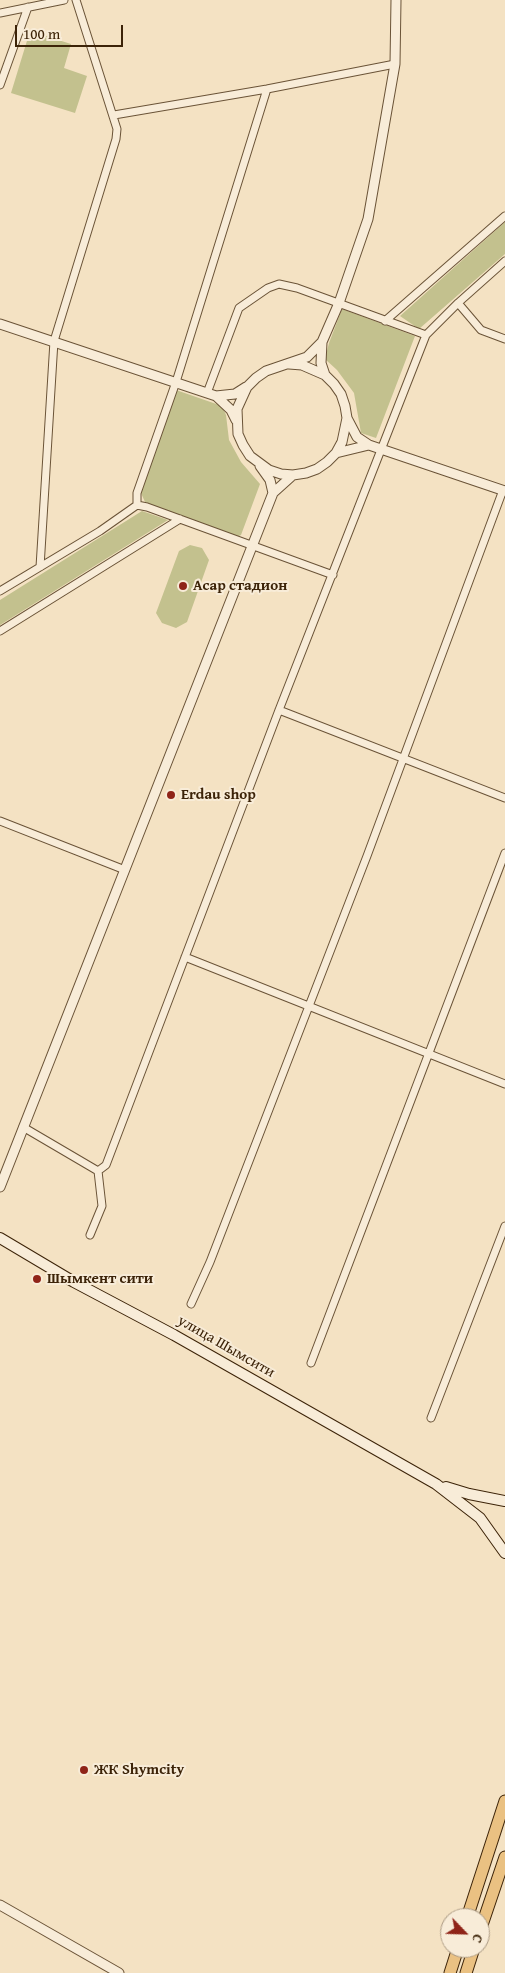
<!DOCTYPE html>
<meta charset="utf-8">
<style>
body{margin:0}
#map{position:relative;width:505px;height:1973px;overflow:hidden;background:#f4e2c3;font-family:"Gentium Book Plus",serif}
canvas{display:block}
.north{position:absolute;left:440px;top:1908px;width:50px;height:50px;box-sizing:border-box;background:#f8ecd8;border:1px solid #ad9c85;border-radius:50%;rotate:114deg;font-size:14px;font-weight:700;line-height:20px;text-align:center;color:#3c2308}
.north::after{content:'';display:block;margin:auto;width:18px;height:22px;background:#8f2418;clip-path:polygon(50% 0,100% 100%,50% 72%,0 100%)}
.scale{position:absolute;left:15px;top:25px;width:108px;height:22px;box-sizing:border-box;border:2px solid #3c2308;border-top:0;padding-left:6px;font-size:15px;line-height:18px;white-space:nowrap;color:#3c2308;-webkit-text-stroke:4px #f8ecd8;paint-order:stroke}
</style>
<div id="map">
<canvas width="505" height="1973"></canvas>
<div class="north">С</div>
<div class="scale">100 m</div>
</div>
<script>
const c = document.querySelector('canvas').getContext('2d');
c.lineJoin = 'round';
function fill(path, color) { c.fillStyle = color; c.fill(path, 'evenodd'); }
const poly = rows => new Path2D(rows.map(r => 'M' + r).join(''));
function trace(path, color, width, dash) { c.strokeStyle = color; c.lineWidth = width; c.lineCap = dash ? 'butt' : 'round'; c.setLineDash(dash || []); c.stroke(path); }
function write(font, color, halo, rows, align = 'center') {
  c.font = font + ' "Gentium Book Plus",serif'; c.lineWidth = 4; c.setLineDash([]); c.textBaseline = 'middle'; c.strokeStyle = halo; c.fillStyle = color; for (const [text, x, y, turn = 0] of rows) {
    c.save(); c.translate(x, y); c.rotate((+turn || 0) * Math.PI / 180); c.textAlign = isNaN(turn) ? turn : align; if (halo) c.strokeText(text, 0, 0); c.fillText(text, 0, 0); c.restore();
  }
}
const green = poly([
 [30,31,71,44,64,68,87,76,75,113,11,93],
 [505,222,505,254,419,329,400,316],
 [342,309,415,336,376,438,361,433,354,393,337,370,325,359,329,343],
 [176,390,222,406,226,415,229,440,241,462,260,484,241,535,237,537,145,502,141,493],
 [142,511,168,520,0,625,0,600],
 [190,545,202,548,209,560,187,622,176,628,162,623,156,613,179,551]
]);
const minor = poly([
 [0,13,64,0],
 [0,85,28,7],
 [114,115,267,89,395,64],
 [458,303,481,330,505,339],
 [385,321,505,216],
 [207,393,239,308,268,288,279,284,297,288,426,335],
 [137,505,137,493,176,382,267,89],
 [40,567,54,341,116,139,117,129,76,0],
 [0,591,100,531,137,505,147,507,333,575],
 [0,631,180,519],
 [279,710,505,798],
 [0,821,125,870],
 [185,957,505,1084],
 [23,1127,98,1171,106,1165,279,710,426,335,458,303,505,261],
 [90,1235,102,1206,98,1171],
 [191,1304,210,1262,367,856,503,490],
 [311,1363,505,853],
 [431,1418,505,1226]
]);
const tertiary = poly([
 [0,324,216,396,231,410,236,420],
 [289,364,302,365,325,375,334,384,341,394,345,406,347,418,342,442,336,453,327,462,317,469,306,473,293,475,281,474,269,470,250,456,243,445,238,434,237,409,247,387,256,378,266,371,307,357,322,342],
 [325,375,321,363,322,342,339,303,368,219,395,64,396,0],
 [216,396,235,394,246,387],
 [347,418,357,437,369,445,505,491],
 [336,453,369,445],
 [260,466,270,480,273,493],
 [0,1187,273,493,293,475],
 [0,1905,119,1973]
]);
const secondary = poly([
 [0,1238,74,1282,174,1335,436,1484,480,1518,505,1553],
 [446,1487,469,1494,505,1501]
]);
const trunk = poly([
 [467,1918,505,1801],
 [480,1931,505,1857],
 [450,1973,458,1948],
 [466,1973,474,1948]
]);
const markers = [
 [183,586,5,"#8f2418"],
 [171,795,5,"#8f2418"],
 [37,1279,5,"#8f2418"],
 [84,1770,5,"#8f2418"]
];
const poiNames = [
 ["Асар стадион",193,586],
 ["Erdau shop",181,795],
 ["Шымкент сити",47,1279],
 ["ЖК Shymcity",94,1770]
];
const streetNames = [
 ["улица Шымсити",226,1347,30]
];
fill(green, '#c3c18e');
trace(minor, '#6a5337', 9);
trace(tertiary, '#6a5337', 11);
trace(secondary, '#3c2308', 12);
trace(trunk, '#3c2308', 13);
trace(minor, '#f8ecd8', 7);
trace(tertiary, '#f8ecd8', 9);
trace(secondary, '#f8ecd8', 10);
trace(trunk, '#eac182', 11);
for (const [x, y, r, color] of markers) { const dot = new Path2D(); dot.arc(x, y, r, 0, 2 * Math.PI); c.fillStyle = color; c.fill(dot); trace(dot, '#f8ecd8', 2); }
write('bold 15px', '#3c2308', '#f8ecd8', poiNames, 'left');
write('15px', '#3c2308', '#f8ecd8', streetNames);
</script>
